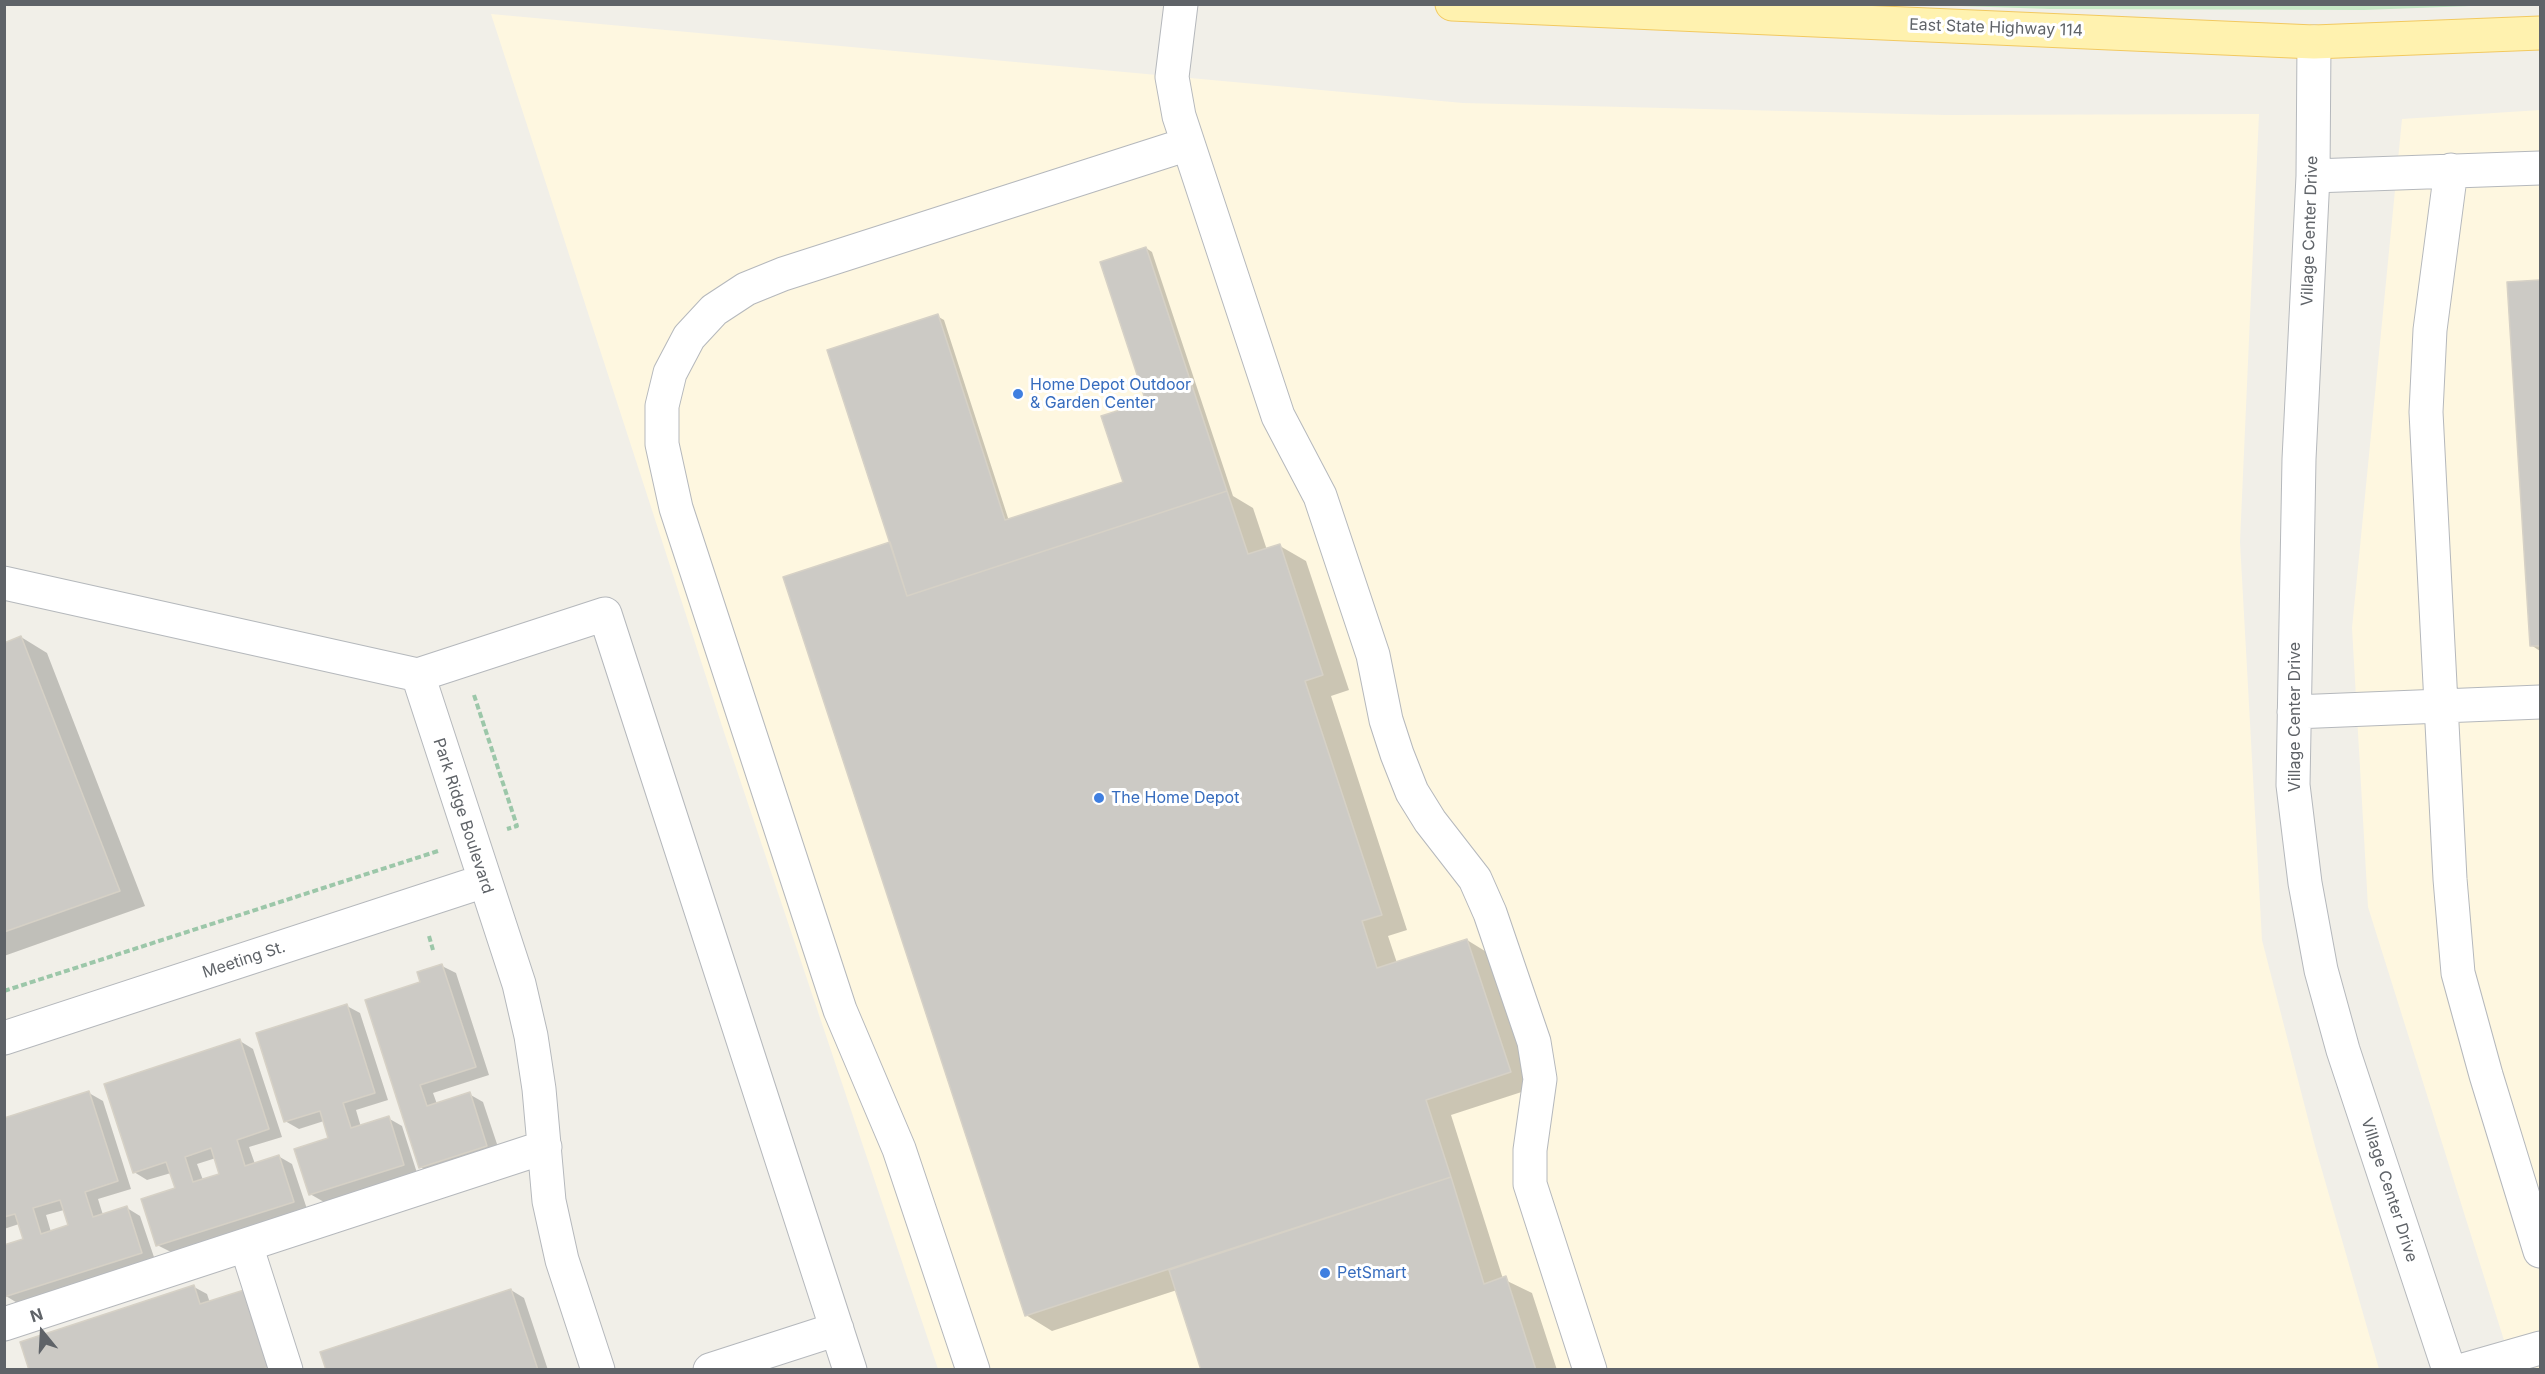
<!DOCTYPE html>
<style>
body{margin:0}
#map{position:relative;width:2545px;height:1374px;overflow:hidden;background:#f1efe8;font-family:Inter,sans-serif}
canvas{display:block}
.frame{position:absolute;inset:0;border:6px solid #5f6368;pointer-events:none}
.north{position:absolute;left:12px;top:1302px;width:60px;height:60px;-webkit-text-stroke:4px #fff;paint-order:stroke;rotate:342deg;font-size:16px;font-weight:700;line-height:24px;text-align:center;color:#5f6368}
.north::after{content:'';display:block;margin:auto;width:21px;height:27px;background:#5f6368;clip-path:polygon(50% 0,100% 100%,50% 72%,0 100%)}
</style>
<div id="map">
<canvas width="2545" height="1374"></canvas>
<div class="frame"></div>
<div class="north">N</div>
</div>
<script>
const c = document.querySelector('canvas').getContext('2d');
c.lineJoin = 'round';
function fill(path, color) { c.fillStyle = color; c.fill(path, 'evenodd'); }
const poly = rows => new Path2D(rows.map(r => 'M' + r).join(''));
function trace(path, color, width, dash) { c.strokeStyle = color; c.lineWidth = width; c.lineCap = dash ? 'butt' : 'round'; c.setLineDash(dash || []); c.stroke(path); }
function write(font, color, halo, rows, align = 'center') {
  c.font = font + ' Inter,sans-serif'; c.lineWidth = 6; c.setLineDash([]); c.textBaseline = 'middle'; c.strokeStyle = halo; c.fillStyle = color; for (const [text, x, y, turn = 0] of rows) {
    c.save(); c.translate(x, y); c.rotate((+turn || 0) * Math.PI / 180); c.textAlign = isNaN(turn) ? turn : align; if (halo) c.strokeText(text, 0, 0); c.fillText(text, 0, 0); c.restore();
  }
}
const commercial = poly([
 [491,14,1463,103,1946,115,2259,114,2240,542,2262,940,2315,1146,2379,1369,938,1369,724,732],
 [2540,110,2540,1369,2513,1369,2368,907,2352,628,2402,119]
]);
const green = poly([
 [1932,5,2497,4,2497,5,2364,10,2050,9]
]);
const shadow = poly([
 [1146,248,1152,252,1233,496,1253,508,1267,550,1280,546,1306,561,1349,690,1331,696,1407,930,1388,936,1397,963,1467,940,1493,956,1537,1087,1451,1115,1503,1279,1532,1293,1557,1370,1202,1370,1177,1290,1052,1331,1026,1315,891,543,937,316,944,320,1009,521,1125,483,1148,403],
 [2540,282,2540,651,2531,645,2508,284],
 [21,637,47,653,145,906,4,956,4,644],
 [442,966,456,973,489,1075,433,1093,437,1104,469,1094,483,1102,500,1153,434,1175,420,1167,367,1001,422,983],
 [347,1006,360,1013,388,1100,356,1110,361,1127,388,1118,402,1126,417,1173,324,1202,310,1194,330,1139,324,1121,299,1129,285,1121],
 [240,1041,253,1049,282,1137,249,1147,255,1164,278,1156,292,1164,307,1209,171,1252,157,1245,176,1189,171,1173,147,1180,134,1172],
 [216,1158,221,1174,203,1180,197,1164],
 [89,1093,103,1101,131,1189,98,1199,103,1215,127,1208,140,1216,155,1260,19,1304,6,1296,25,1240,19,1224,4,1229,4,1120],
 [64,1210,70,1226,51,1232,46,1215],
 [194,1287,207,1294,210,1303,280,1370,31,1370],
 [511,1290,524,1298,548,1370,328,1370]
]);
const building = poly([
 [1146,247,1227,491,907,596,827,350,938,314,1005,520,1123,482,1101,416,1146,402,1100,262,1146,247],
 [2540,280,2540,646,2530,646,2507,282,2540,280],
 [1227,491,1248,554,1280,544,1323,675,1305,681,1382,915,1362,921,1377,968,1467,939,1511,1072,1426,1100,1451,1177,1025,1316,783,577,890,542,907,596,1227,491],
 [21,636,120,891,4,932,4,643,21,636],
 [442,964,476,1067,420,1085,427,1106,470,1092,487,1146,419,1168,365,1000,420,982,417,972,442,964],
 [347,1004,375,1093,343,1103,351,1128,389,1116,404,1165,309,1195,294,1149,328,1138,320,1111,284,1122,256,1033,347,1004],
 [240,1039,269,1129,237,1140,245,1166,279,1155,294,1202,156,1246,141,1199,175,1188,166,1162,133,1173,104,1084,240,1039],
 [211,1148,219,1174,193,1182,185,1157,211,1148],
 [89,1091,118,1181,85,1192,93,1217,127,1206,142,1253,4,1297,4,1245,23,1239,15,1214,4,1217,4,1118,89,1091],
 [60,1200,68,1225,41,1234,33,1208,60,1200],
 [1451,1177,1484,1284,1506,1276,1536,1370,1201,1370,1169,1270,1451,1177],
 [194,1285,200,1304,244,1290,269,1367,260,1370,29,1370,20,1342,194,1285],
 [511,1289,538,1370,326,1370,320,1352,511,1289]
]);
const path = poly([
 [474,695,517,826,507,829],
 [429,936,433,950],
 [4,991,438,851]
]);
const minor = poly([
 [1181,4,1172,77,1179,116,1278,416,1320,496,1373,655,1386,720,1397,754,1412,792,1430,821,1475,879,1490,913,1534,1042,1540,1079,1530,1150,1530,1184,1590,1370],
 [2314,42,2313,176,2299,459,2293,785,2305,883,2321,970,2343,1050,2449,1370],
 [2451,170,2430,330,2426,412,2450,879,2458,973,2486,1075,2540,1251],
 [2313,176,2540,168],
 [4,583,418,675,519,984,531,1036,539,1089,549,1201,562,1260,598,1370],
 [418,675,605,614,850,1370],
 [2294,712,2540,702],
 [4,1038,484,881],
 [246,1245,286,1370],
 [4,1324,545,1147],
 [710,1370,837,1329],
 [973,1370,899,1149,840,1010,676,508,662,444,662,406,670,373,689,337,714,310,746,289,783,274,1188,144],
 [2463,1370,2540,1348]
]);
const major = poly([
 [1452,4,2314,42,2540,33]
]);
const markers = [
 [1018,394,6,"#3f7fe0"],
 [1099,798,6,"#3f7fe0"],
 [1325,1273,6,"#3f7fe0"]
];
const streetNames = [
 ["East State Highway 114",1996,28,2],
 ["Village Center Drive",2310,231,-88],
 ["Village Center Drive",2295,717,-90],
 ["Park Ridge Boulevard",463,816,72],
 ["Meeting St.",244,960,-18],
 ["Village Center Drive",2389,1190,72]
];
const shopNames = [
 ["Home Depot Outdoor",1030,385],
 ["& Garden Center",1030,403],
 ["The Home Depot",1111,798],
 ["PetSmart",1337,1273]
];
fill(commercial, '#fef7e0');
fill(green, '#c5e8c5');
fill(shadow, '#0003');
fill(building, '#cccac5');
trace(building, '#d6d1c6', 1.5);
trace(minor, '#b5b8bc', 35);
trace(major, '#f2c960', 35);
trace(path, '#9cc7a9', 4, [6, 3]);
trace(minor, '#fff', 33);
trace(major, '#fff2af', 33);
for (const [x, y, r, color] of markers) { const dot = new Path2D(); dot.arc(x, y, r, 0, 2 * Math.PI); c.fillStyle = color; c.fill(dot); trace(dot, '#fff', 2); }
write('16px', '#5f6368', '#fff', streetNames);
write('16px', '#366cbe', '#fff', shopNames, 'left');
</script>
